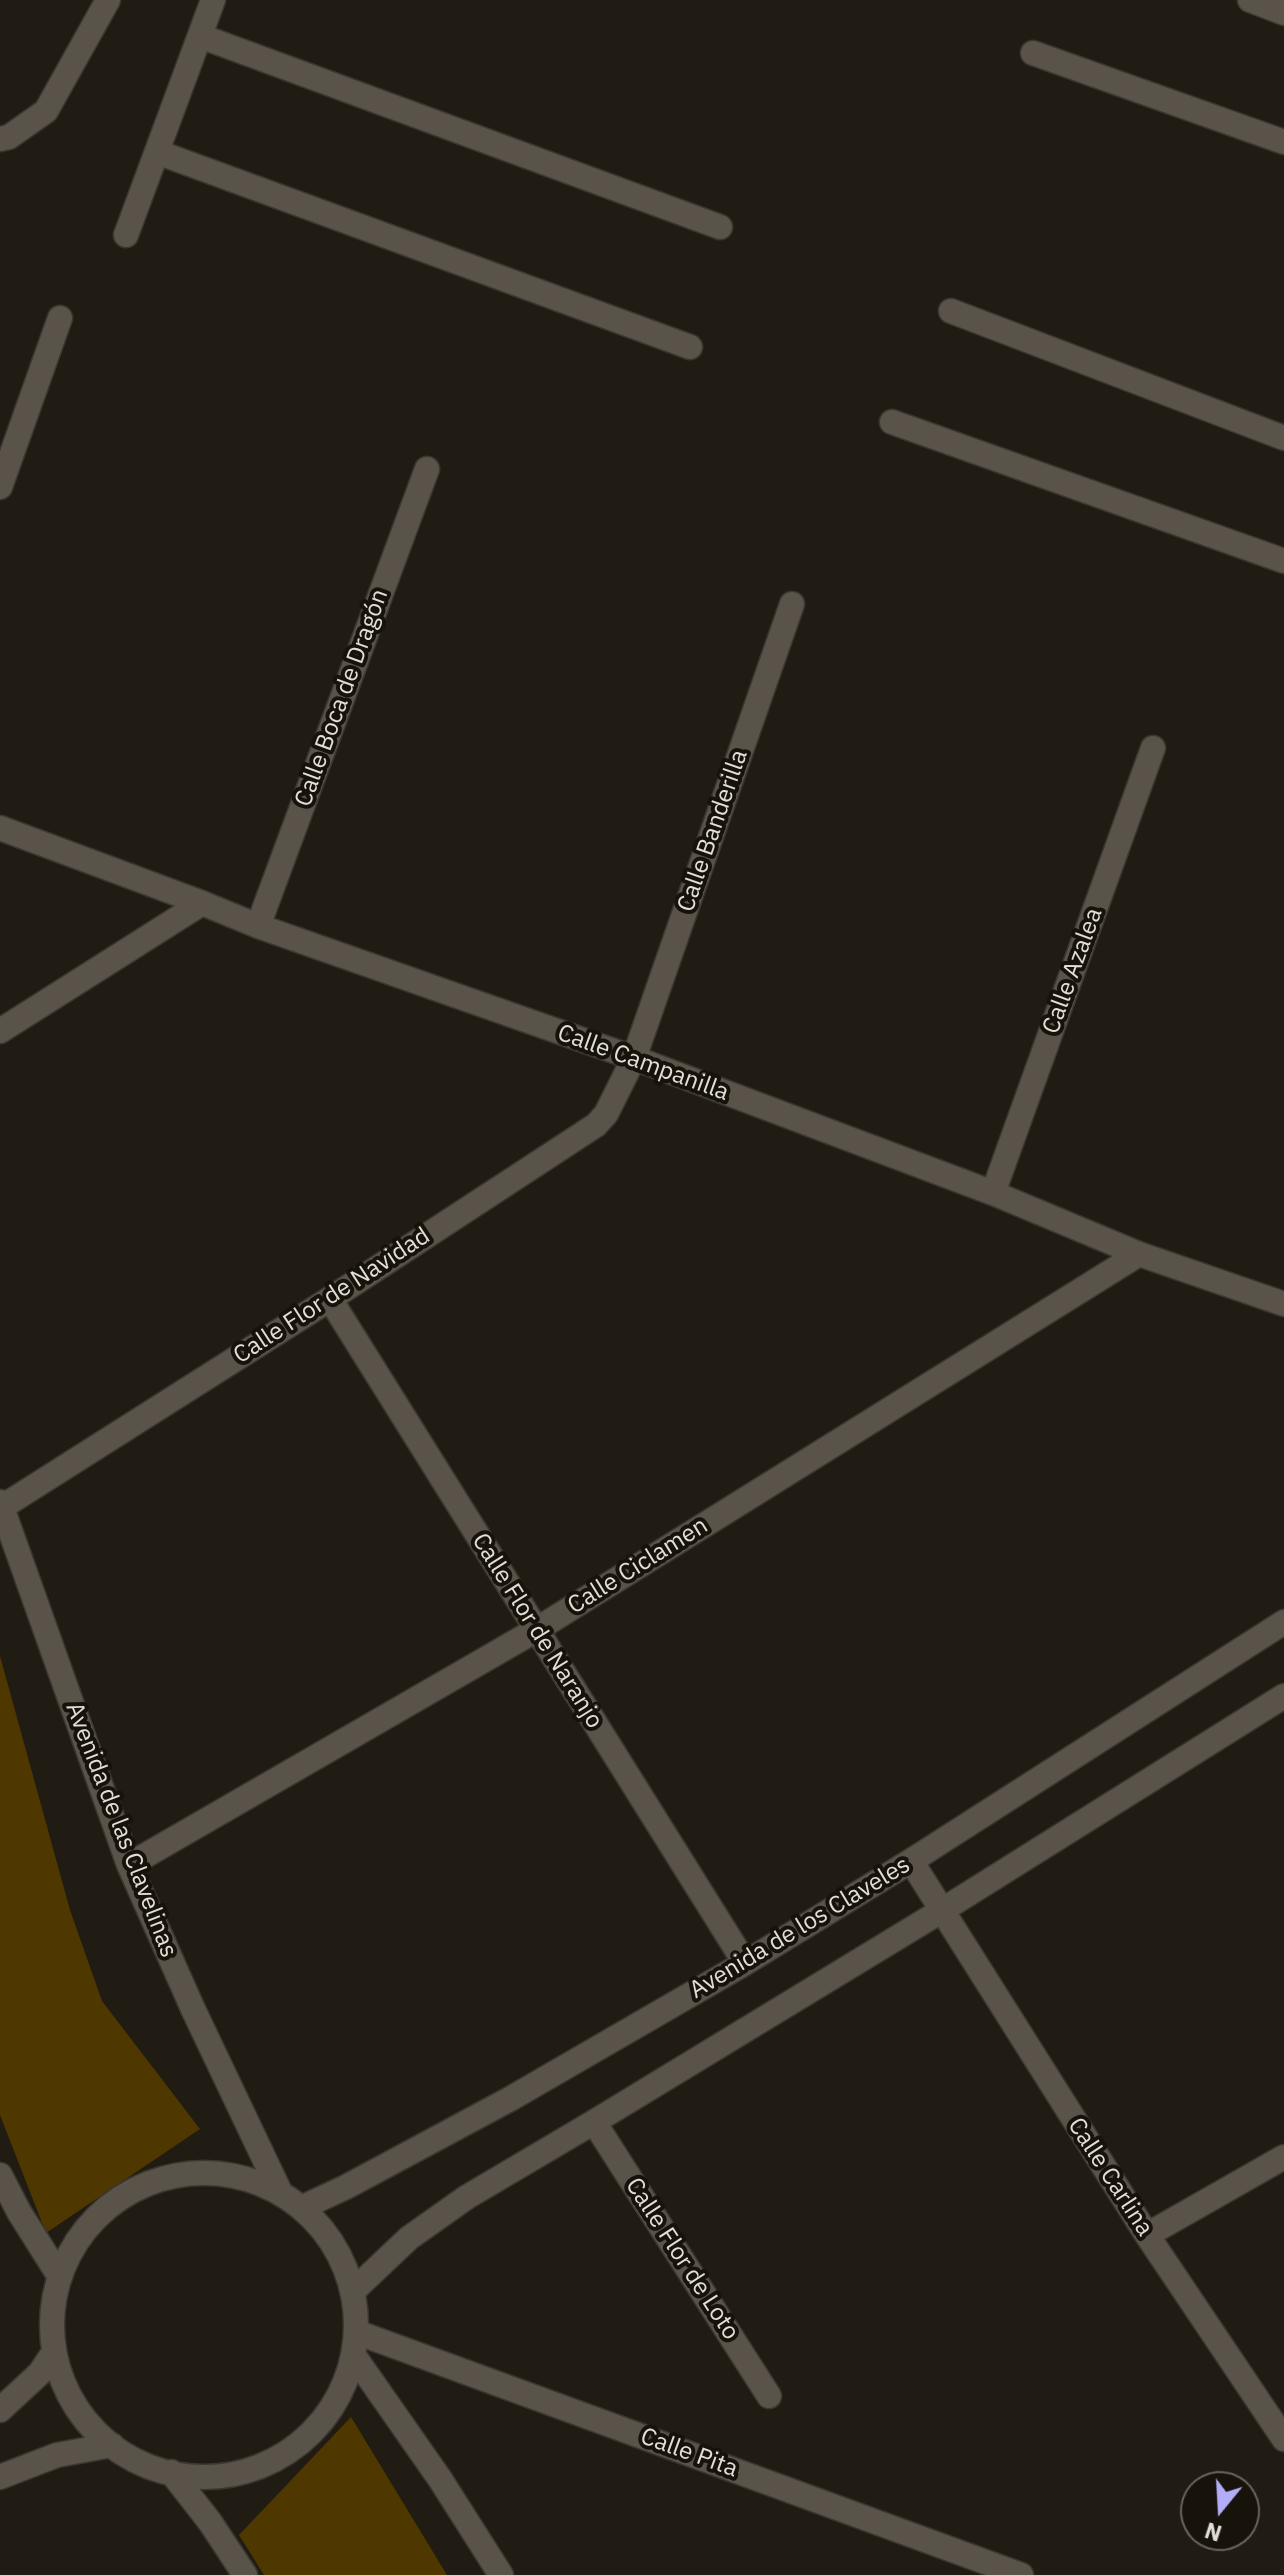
<!DOCTYPE html>
<meta charset="utf-8">
<style>
body{margin:0}
#map{position:relative;width:1284px;height:2575px;overflow:hidden;background:#201b13;font-family:"IBM Plex Sans",sans-serif}
canvas{display:block}
.north{position:absolute;left:1180px;top:2471px;width:80px;height:80px;box-sizing:border-box;background:#17120a;border:2px solid #68645d;border-radius:50%;rotate:198deg;font-size:22px;font-weight:700;line-height:32px;text-align:center;color:#e2ded9}
.north::after{content:'';display:block;margin:auto;width:28px;height:36px;background:#b3adf9;clip-path:polygon(50% 0,100% 100%,50% 72%,0 100%)}
</style>
<div id="map">
<canvas width="1284" height="2575"></canvas>
<div class="north">N</div>
</div>
<script>
const c = document.querySelector('canvas').getContext('2d');
c.lineJoin = 'round';
function fill(path, color) { c.fillStyle = color; c.fill(path, 'evenodd'); }
const poly = rows => new Path2D(rows.map(r => 'M' + r).join(''));
function trace(path, color, width, dash) { c.strokeStyle = color; c.lineWidth = width; c.lineCap = dash ? 'butt' : 'round'; c.setLineDash(dash || []); c.stroke(path); }
function write(font, color, halo, rows, align = 'center') {
  c.font = font + ' "IBM Plex Sans",sans-serif'; c.lineWidth = 8; c.setLineDash([]); c.textBaseline = 'middle'; c.strokeStyle = halo; c.fillStyle = color; for (const [text, x, y, turn = 0] of rows) {
    c.save(); c.translate(x, y); c.rotate((+turn || 0) * Math.PI / 180); c.textAlign = isNaN(turn) ? turn : align; if (halo) c.strokeText(text, 0, 0); c.fillText(text, 0, 0); c.restore();
  }
}
const green = poly([
 [0,1656,70,1910,102,2001,200,2129,46,2233,0,2115],
 [351,2417,447,2575,264,2575,239,2535]
]);
const minor = poly([
 [1250,0,1284,13],
 [200,36,720,227],
 [1033,53,1284,142],
 [0,139,9,137,46,111,108,0],
 [157,152,690,347],
 [126,235,213,0],
 [951,311,1284,438],
 [892,422,1284,561],
 [0,487,60,318],
 [0,828,202,903,258,926,634,1058,993,1193,1139,1254,1284,1304],
 [258,926,427,469],
 [0,1031,202,903],
 [993,1193,1153,748],
 [330,1299,745,1963],
 [0,1502,129,1865,193,2009,281,2194],
 [2,1507,330,1299,596,1125,606,1114,634,1058,792,604],
 [911,1861,1147,2235,1284,2439],
 [129,1865,536,1630,1139,1254],
 [594,2122,769,2396],
 '52 2325a152 152 0 1 1 304 0a152 152 0 1 1-304 0Z',
 [0,2175,19,2212,60,2277],
 [301,2208,346,2187,510,2099,745,1963,911,1861,1284,1622],
 [1147,2235,1284,2157],
 [353,2291,409,2238,467,2197,594,2122,941,1911,1284,1696],
 [356,2332,1021,2575],
 [354,2356,440,2479,501,2575],
 [0,2410,40,2373,54,2352],
 [171,2472,210,2522,245,2575],
 [0,2477,57,2455,112,2445]
]);
const streetNames = [
 ["Calle Boca de Dragón",342,698,-70],
 ["Calle Banderilla",713,831,-71],
 ["Calle Azalea",1073,971,-70],
 ["Calle Campanilla",643,1063,20],
 ["Calle Flor de Navidad",332,1296,-33],
 ["Calle Ciclamen",638,1566,-32],
 ["Calle Flor de Naranjo",537,1631,58],
 ["Avenida de las Clavelinas",121,1830,69],
 ["Avenida de los Claveles",800,1928,-31],
 ["Calle Carlina",1110,2177,57],
 ["Calle Flor de Loto",682,2259,57],
 ["Calle Pita",689,2453,20]
];
fill(green, '#4f3700');
trace(minor, '#3a3631', 27);
trace(minor, '#595349', 24);
write('24px', '#e2ded9', '#17120a', streetNames);
</script>
